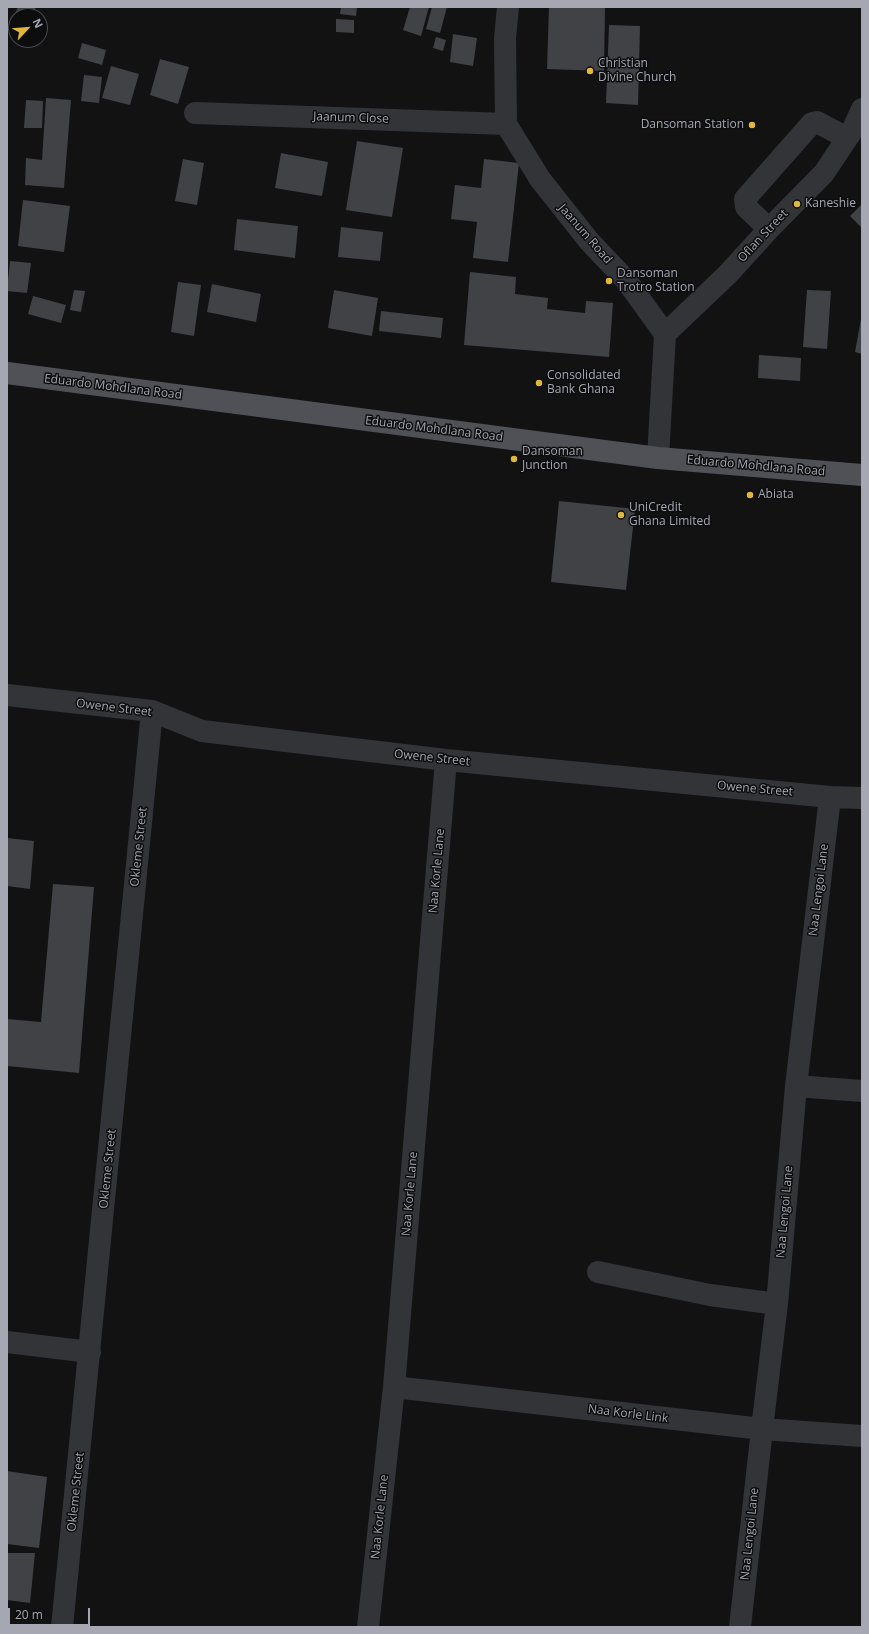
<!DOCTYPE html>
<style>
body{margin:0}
#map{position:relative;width:869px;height:1634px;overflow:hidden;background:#121213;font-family:"Open Sans",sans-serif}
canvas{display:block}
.frame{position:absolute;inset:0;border:8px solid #a5a8b3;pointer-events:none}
.north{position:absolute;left:8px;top:8px;width:40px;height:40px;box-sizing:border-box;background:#0d0d0e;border:1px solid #4a4b50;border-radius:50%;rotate:64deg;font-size:11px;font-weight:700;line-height:16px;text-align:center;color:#a5a8b3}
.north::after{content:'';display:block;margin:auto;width:14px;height:18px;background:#e0b73e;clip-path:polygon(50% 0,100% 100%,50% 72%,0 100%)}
.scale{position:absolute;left:8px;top:1608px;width:82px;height:18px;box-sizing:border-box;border:2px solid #a5a8b3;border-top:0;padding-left:5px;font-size:12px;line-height:14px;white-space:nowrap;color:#a5a8b3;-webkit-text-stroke:3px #0d0d0e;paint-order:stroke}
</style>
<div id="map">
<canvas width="869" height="1634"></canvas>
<div class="frame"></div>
<div class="north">N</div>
<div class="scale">20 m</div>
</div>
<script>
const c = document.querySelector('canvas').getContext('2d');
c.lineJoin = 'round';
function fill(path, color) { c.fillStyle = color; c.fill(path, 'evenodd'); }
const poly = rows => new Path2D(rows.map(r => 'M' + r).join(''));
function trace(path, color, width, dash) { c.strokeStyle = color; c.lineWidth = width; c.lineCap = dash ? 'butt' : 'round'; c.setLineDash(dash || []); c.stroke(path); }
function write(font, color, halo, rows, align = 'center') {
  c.font = font + ' "Open Sans",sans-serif'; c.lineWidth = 3; c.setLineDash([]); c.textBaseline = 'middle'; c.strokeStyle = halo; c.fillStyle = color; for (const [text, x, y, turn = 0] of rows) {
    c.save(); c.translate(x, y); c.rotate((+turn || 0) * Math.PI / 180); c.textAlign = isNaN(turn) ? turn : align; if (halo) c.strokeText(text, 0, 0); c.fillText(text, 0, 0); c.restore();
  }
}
const building = poly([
 [18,7,36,7,32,16,16,16,16,19,13,18],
 [341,7,357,7,356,16,340,14],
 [410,7,429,7,421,36,403,30],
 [432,7,447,7,440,33,426,29],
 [549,7,605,7,604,71,547,69],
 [336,19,354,20,354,33,336,32],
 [609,25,640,26,638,105,606,103],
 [453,34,477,38,473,66,450,62],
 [436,37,446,40,443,51,433,48],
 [82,43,106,50,102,65,78,58],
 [160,59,189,67,178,104,150,95],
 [111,66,139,74,130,105,102,98],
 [84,75,102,77,99,103,81,101],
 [46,98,71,100,64,188,25,185,26,158,42,160],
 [26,100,43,101,42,128,24,128],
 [357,141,403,148,392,217,346,210],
 [281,153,328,162,322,196,275,188],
 [183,159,204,163,197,205,175,201],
 [484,159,519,163,508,262,473,258,477,222,451,219,455,185,481,188],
 [23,200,70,206,64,252,18,246],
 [862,204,862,228,850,216],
 [237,219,298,226,295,258,234,250],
 [341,227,383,232,380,261,338,257],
 [10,261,31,263,27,293,7,291],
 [470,272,516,277,515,294,548,298,547,309,585,313,586,301,613,303,609,357,464,345],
 [178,282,201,285,194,336,171,332],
 [212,284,261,294,256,322,207,312],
 [74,290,85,291,81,312,70,310],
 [334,290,378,298,372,336,328,328],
 [807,290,831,291,827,349,803,347],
 [33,296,66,305,61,323,28,314],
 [381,311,443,318,441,338,379,331],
 [861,319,862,319,862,354,855,352],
 [759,355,801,358,800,381,758,378],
 [559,501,635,509,626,590,551,582],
 [7,838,34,841,30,889,7,886],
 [53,884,94,887,79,1073,7,1066,7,1019,41,1022],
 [7,1471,47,1477,39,1548,7,1544],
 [7,1553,35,1553,30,1603,7,1600]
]);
const minor = poly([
 [508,7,505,38,506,124,540,179,589,241,626,280,665,334,658,458],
 [195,113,506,124],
 [769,229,746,207,745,199,812,123,817,122,847,138],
 [665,334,728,274,769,229,824,173,852,131,862,109],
 [7,695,152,711,202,731,446,760,830,797,862,798],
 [796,1086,862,1091],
 [598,1272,710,1295,777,1304],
 [7,1342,90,1352],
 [394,1387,762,1429,862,1436],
 [62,1627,152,711],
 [368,1627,394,1387,446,760],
 [740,1627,762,1429,777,1304,796,1086,830,797]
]);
const major = poly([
 [7,373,658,458,862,475]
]);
const markers = [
 [590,71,4,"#e0b73e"],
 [752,125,4,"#e0b73e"],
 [797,204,4,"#e0b73e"],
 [609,281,4,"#e0b73e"],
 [539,383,4,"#e0b73e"],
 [514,459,4,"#e0b73e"],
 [750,495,4,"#e0b73e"],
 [621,515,4,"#e0b73e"]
];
const poiNames = [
 ["Christian",598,64],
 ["Divine Church",598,78],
 ["Dansoman Station",744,125,"right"],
 ["Kaneshie",805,204],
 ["Dansoman",617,274],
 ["Trotro Station",617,288],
 ["Consolidated",547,376],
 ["Bank Ghana",547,390],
 ["Dansoman",522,452],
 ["Junction",522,466],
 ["Abiata",758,495],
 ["UniCredit",629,508],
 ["Ghana Limited",629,522]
];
const streetNames = [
 ["Jaanum Close",351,118,2],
 ["Jaanum Road",585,234,49],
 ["Oflan Street",763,236,-47],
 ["Eduardo Mohdlana Road",113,387,7],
 ["Eduardo Mohdlana Road",434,429,7],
 ["Eduardo Mohdlana Road",756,466,5],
 ["Owene Street",114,708,7],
 ["Owene Street",432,758,6],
 ["Owene Street",755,789,5],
 ["Okleme Street",139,847,-84],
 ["Naa Korle Lane",437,871,-85],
 ["Naa Lengoi Lane",819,890,-83],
 ["Okleme Street",108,1169,-84],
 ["Naa Korle Lane",410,1194,-85],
 ["Naa Lengoi Lane",785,1212,-85],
 ["Naa Korle Link",628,1414,7],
 ["Okleme Street",76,1492,-84],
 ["Naa Korle Lane",380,1517,-84],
 ["Naa Lengoi Lane",750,1534,-84]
];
fill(building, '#414246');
trace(minor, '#333438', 22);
trace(major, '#505157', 22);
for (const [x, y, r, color] of markers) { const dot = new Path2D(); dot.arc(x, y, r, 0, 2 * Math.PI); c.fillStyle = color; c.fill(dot); trace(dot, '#0d0d0e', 1.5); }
write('12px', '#a5a8b3', '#0d0d0e', poiNames, 'left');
write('12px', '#a5a8b3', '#0d0d0e', streetNames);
</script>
